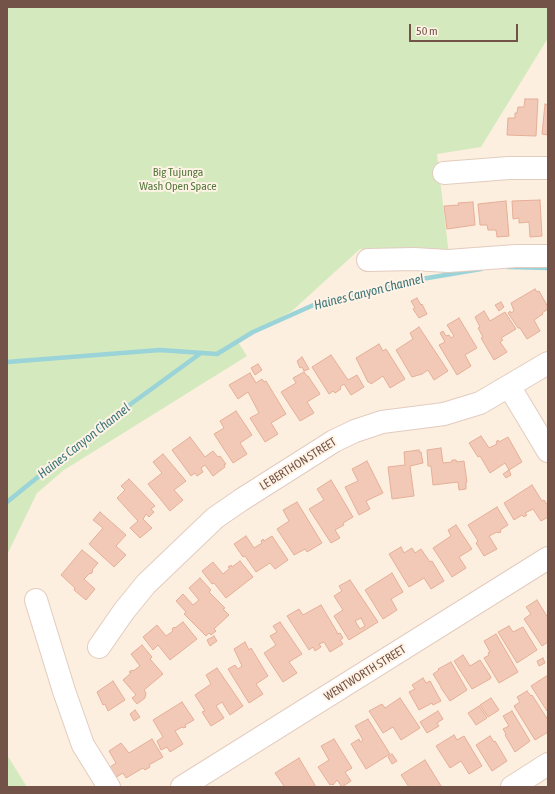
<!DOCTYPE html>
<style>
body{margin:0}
#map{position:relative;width:555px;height:794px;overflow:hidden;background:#fcefdf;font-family:"Asap Condensed",sans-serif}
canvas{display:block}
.frame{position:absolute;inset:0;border:8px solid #735347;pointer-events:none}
.scale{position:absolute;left:409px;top:24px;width:109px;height:18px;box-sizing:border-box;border:2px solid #735347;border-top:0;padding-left:5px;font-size:12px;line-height:14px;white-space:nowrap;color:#735347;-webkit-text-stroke:3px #fff3e6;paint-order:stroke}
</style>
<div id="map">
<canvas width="555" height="794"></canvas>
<div class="frame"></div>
<div class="scale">50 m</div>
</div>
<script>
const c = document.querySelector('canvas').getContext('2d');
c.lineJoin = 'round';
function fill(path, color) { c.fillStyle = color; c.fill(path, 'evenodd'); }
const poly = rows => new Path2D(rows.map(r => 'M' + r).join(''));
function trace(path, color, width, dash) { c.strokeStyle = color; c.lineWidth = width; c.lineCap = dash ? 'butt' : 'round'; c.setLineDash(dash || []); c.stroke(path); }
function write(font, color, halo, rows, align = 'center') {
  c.font = font + ' "Asap Condensed",sans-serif'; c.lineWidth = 4; c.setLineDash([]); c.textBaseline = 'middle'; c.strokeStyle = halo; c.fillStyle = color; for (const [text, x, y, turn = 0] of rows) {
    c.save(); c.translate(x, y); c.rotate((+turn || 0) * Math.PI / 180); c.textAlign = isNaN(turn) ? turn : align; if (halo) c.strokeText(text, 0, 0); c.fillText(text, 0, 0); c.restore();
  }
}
const green = poly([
 [7,7,548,7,548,38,481,147,437,154,449,255,360,249,292,311,238,342,247,356,64,470,37,493,7,555],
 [7,755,27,787,7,787]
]);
const stream = poly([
 [508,267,548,268],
 [7,362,160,350,217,354,253,332,318,303,404,282,481,269],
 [7,502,106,422,201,353]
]);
const building = poly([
 [525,99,538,99,536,136,507,135,508,118,515,118,515,113,517,113,518,107,524,107,525,99],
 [545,104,548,105,548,135,542,134,545,104],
 [540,200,542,236,530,237,529,222,519,223,519,218,513,219,512,201,540,200],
 [506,201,509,236,497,237,496,230,488,230,487,225,480,225,478,204,506,201],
 [473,202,475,225,447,229,444,206,459,205,458,203,473,202],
 [535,289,537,292,539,291,548,307,548,309,542,313,543,314,534,320,540,331,527,339,520,328,518,328,508,313,510,311,511,313,514,311,511,303,535,289],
 [417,298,421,305,422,304,427,314,419,318,413,309,415,308,411,301,417,298],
 [501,302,504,307,499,311,495,305,501,302],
 [484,311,490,321,505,312,516,329,501,338,503,340,500,342,507,352,494,360,481,338,483,337,478,328,480,327,475,317,484,311],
 [459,318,477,348,465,355,471,366,457,375,439,345,445,342,440,333,443,331,446,336,449,335,451,338,454,336,447,325,459,318],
 [419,327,448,371,434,380,428,370,422,374,412,377,396,350,413,339,410,333,419,327],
 [379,344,383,351,386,349,405,379,390,388,383,376,371,384,369,382,368,382,356,358,379,344],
 [331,355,348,380,357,375,364,387,351,395,344,384,340,387,341,389,335,393,333,391,329,394,312,367,331,355],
 [302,357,309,369,304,371,302,367,300,368,297,361,302,357],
 [258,364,262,370,255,375,251,368,258,364],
 [304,372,307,376,308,376,320,394,307,402,314,413,300,421,281,392,296,383,293,378,304,372],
 [250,373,256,383,262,379,264,382,266,381,286,414,271,423,278,434,265,442,250,418,259,413,248,392,238,399,229,385,250,373],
 [236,411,252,435,240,443,247,454,233,463,214,434,224,428,220,421,236,411],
 [481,436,489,448,497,444,496,442,498,440,499,442,508,437,522,462,509,470,505,463,490,473,480,456,478,457,469,443,481,436],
 [190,437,205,457,213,451,218,457,220,456,226,464,224,465,225,467,213,476,205,465,201,468,203,472,197,476,195,473,191,476,172,450,190,437],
 [441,448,443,463,452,462,452,460,456,460,457,462,464,461,467,482,466,482,466,489,459,490,458,482,433,485,431,466,428,466,427,450,441,448],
 [419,450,419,452,421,452,423,463,410,466,414,496,392,499,388,467,405,465,404,452,419,450],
 [163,454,186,481,174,490,183,500,170,511,148,484,162,473,153,462,163,454],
 [367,461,383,493,366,501,370,509,359,515,345,487,358,481,352,469,367,461],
 [509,470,511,475,506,478,503,474,509,470],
 [129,479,155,506,151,509,154,512,149,517,146,514,143,519,152,528,140,538,130,528,138,521,117,498,125,490,121,486,129,479],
 [331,480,353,517,343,523,344,525,335,530,340,538,331,543,309,509,324,500,317,489,331,480],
 [532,485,542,501,544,500,548,506,548,517,541,521,533,509,525,513,527,515,524,517,522,515,514,520,504,503,532,485],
 [297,502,322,543,307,552,305,549,294,555,277,529,289,521,283,510,297,502],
 [497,507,508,525,500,530,501,532,498,533,497,532,489,536,497,549,484,556,476,543,478,541,468,525,497,507],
 [100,512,126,535,116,546,126,555,114,567,89,544,103,528,93,520,100,512],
 [456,525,472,549,459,557,466,568,452,577,433,548,451,536,448,530,456,525],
 [246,536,254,548,262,543,261,541,263,539,264,541,272,536,288,560,275,569,270,563,256,572,245,556,243,557,234,544,246,536],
 [401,547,404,553,412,548,415,553,421,549,430,562,432,561,444,581,431,589,424,578,409,587,389,554,401,547],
 [82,550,98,563,92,570,93,571,91,574,90,573,84,579,95,589,86,600,74,590,75,588,61,575,82,550],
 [240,561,253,577,226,598,214,583,212,584,202,571,213,562,223,574,230,568,228,567,231,565,232,567,240,561],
 [392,573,403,592,391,599,397,610,383,619,365,590,392,573],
 [200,578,211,590,209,592,225,608,223,609,229,615,214,629,216,631,211,635,209,633,206,636,184,614,186,612,176,601,183,594,193,605,199,600,189,588,200,578],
 [350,580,378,622,349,640,334,616,343,610,334,596,342,591,339,586,350,580],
 [361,618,365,626,360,629,355,621,361,618],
 [537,600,548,618,548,642,542,646,524,619,531,614,526,607,537,600],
 [321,605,337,632,337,634,340,633,343,638,340,640,343,644,330,652,324,642,319,644,321,647,315,651,313,647,309,650,287,616,299,609,303,615,321,605],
 [183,622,197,639,170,660,158,645,153,650,143,637,157,625,166,636,173,631,172,629,174,627,175,628,183,622],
 [280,622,302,654,289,662,297,673,283,682,264,653,276,645,270,636,277,632,273,626,280,622],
 [509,626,513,632,523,627,537,650,517,663,498,632,509,626],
 [496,634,518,672,499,683,484,658,489,655,488,653,490,652,484,641,496,634],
 [214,636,217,641,210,646,207,640,214,636],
 [245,642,249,650,251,648,268,676,256,684,263,694,249,703,228,669,235,665,238,669,242,666,234,649,245,642],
 [142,645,152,657,150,659,163,674,144,690,146,693,145,698,137,704,132,698,136,695,123,680,131,673,129,672,132,670,133,671,140,666,131,654,142,645],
 [463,655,470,666,480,660,491,677,490,679,472,689,454,661,463,655],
 [543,658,545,663,539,666,537,661,543,658],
 [451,662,467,690,450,701,441,688,441,687,433,674,439,670,438,669,451,662],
 [217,668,243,706,230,715,222,702,216,706,224,718,211,726,202,712,205,711,195,695,211,684,206,675,217,668],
 [548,675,548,710,547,711,531,686,548,675],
 [423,678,426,683,430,681,441,701,433,705,432,703,419,710,409,692,415,689,412,685,423,678],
 [113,681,125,700,108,711,105,704,103,705,97,692,113,681],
 [527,691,531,696,532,695,548,720,548,732,535,740,514,706,520,702,517,697,527,691],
 [400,698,420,728,401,740,393,727,383,733,369,711,382,704,385,708,400,698],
 [491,698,499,710,488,717,480,705,491,698],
 [182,702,194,720,185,725,186,727,183,728,182,727,175,731,183,744,170,752,167,747,161,750,157,741,163,737,153,720,182,702],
 [479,706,487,718,476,725,468,713,479,706],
 [135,710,140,717,134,721,130,714,135,710],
 [438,711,443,719,437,723,439,726,427,733,420,722,438,711],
 [512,711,530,741,515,752,505,735,506,734,503,729,509,726,503,716,512,711],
 [368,719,390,754,366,769,351,744,359,739,360,742,363,740,355,726,368,719],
 [454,735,457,740,464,736,482,766,469,774,461,761,450,768,436,746,454,735],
 [490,736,494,742,495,741,507,761,492,771,476,745,490,736],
 [152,739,163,757,149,765,150,767,145,770,143,768,126,778,123,773,113,779,107,769,116,763,109,751,121,743,129,753,152,739],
 [334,739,352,768,345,772,351,781,342,787,337,780,333,785,332,784,330,785,318,767,329,760,321,746,334,739],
 [392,754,397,761,392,764,388,757,392,754],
 [299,758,309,775,316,787,283,787,284,786,275,773,299,758],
 [425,760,441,786,439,787,409,787,401,775,425,760]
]);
const minor = poly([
 [444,173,509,168,548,168],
 [368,260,414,259,448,261,516,256,548,256],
 [509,386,548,451],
 [36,600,64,691,83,745,109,787],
 [99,647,124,611,146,584,215,518,241,500,334,441,355,431,382,422,444,414,480,403,548,363],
 [182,787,548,558],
 [512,787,548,764]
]);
const parkNames = [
 ["Big Tujunga",178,172],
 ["Wash Open Space",178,186]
];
const streetNames = [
 ["LE BERTHON STREET",298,464,-32],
 ["WENTWORTH STREET",365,673,-32]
];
const waterNames = [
 ["Haines Canyon Channel",369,292,-14],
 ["Haines Canyon Channel",84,441,-38]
];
fill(green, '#d4eabe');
trace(stream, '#9ad3d8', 4.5);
fill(building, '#f2c9b7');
trace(building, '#e5ae97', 1);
trace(minor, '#e2ccbf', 24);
trace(minor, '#fff', 22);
write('12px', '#55793f', '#fff3e6', parkNames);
write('12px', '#735347', '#fff3e6', streetNames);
write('italic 13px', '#3b7579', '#fff3e6', waterNames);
</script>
